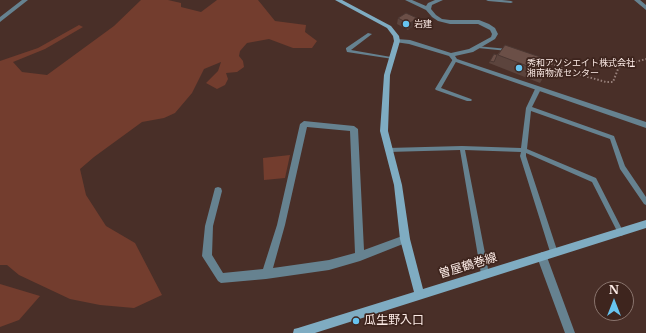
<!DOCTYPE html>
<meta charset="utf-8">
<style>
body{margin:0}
#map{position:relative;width:646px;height:333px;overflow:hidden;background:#492f28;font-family:"Libre Baskerville",serif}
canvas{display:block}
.north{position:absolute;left:594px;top:281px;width:40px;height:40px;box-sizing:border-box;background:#3e251e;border:1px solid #8a756e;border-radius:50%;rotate:0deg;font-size:11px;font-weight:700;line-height:16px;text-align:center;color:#fdece7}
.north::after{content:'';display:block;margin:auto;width:14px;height:18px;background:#67c4f0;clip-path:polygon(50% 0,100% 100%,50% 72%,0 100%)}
</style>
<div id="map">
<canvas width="646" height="333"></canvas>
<div class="north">N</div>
</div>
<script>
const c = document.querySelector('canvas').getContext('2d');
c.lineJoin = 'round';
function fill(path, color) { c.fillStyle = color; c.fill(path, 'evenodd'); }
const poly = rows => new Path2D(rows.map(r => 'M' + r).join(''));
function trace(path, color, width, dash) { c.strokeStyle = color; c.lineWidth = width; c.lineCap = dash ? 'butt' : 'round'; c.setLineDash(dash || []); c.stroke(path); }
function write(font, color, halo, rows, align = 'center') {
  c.font = font + ' "Libre Baskerville","Noto Sans JP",serif'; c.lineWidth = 3.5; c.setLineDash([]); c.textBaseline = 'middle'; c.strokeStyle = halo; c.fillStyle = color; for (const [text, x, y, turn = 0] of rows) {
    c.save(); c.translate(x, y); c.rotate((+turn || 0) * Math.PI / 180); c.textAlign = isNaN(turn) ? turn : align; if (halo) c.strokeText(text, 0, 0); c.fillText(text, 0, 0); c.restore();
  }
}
const green = poly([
 [141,0,168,0,181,3,181,7,201,12,217,0,258,0,275,21,306,25,305,32,317,41,312,48,293,48,269,39,247,43,240,51,239,56,243,61,244,67,237,72,226,73,228,79,225,85,217,89,206,83,218,71,221,62,204,69,192,93,175,113,164,118,142,122,94,157,80,169,86,195,106,226,135,243,162,295,134,308,100,305,70,299,19,275,7,265,0,265,0,61,38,48,79,25,83,27,45,49,13,62,22,72,47,75,114,26],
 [290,155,285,178,264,180,263,158],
 [0,284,40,296,19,320,0,327]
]);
const path = poly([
 [548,62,570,72,606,82,613,82,618,69,621,66,646,59]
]);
const lane = poly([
 [486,0,502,0,511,1,513,2,511,3,488,1,486,0],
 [368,33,372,34,351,50,391,57,393,58,393,59,347,52,346,49,346,48,368,33],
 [476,46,508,49,510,50,508,51,478,48,476,47,476,46],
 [453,59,457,59,457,60,441,88,471,99,472,100,471,101,467,101,436,90,435,89,453,59],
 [538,87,541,89,532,107,614,136,625,166,646,197,646,205,644,204,620,169,610,139,531,111,527,149,596,178,624,233,623,235,621,236,619,235,592,182,526,153,526,156,558,253,557,255,554,256,551,255,520,156,521,152,465,150,489,274,488,277,485,278,482,277,481,274,460,150,388,152,385,150,388,148,462,146,521,148,526,108,535,89,538,87]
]);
const street = poly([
 [22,0,28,0,0,22,0,17,22,0],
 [405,0,412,0,426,6,428,3,435,0,443,0,432,5,431,9,436,15,442,19,450,20,479,20,489,24,495,28,498,34,495,39,473,52,455,56,457,59,646,122,646,128,453,61,449,56,409,44,395,42,394,41,397,39,410,40,451,53,469,49,491,37,492,34,490,30,478,24,450,24,438,21,432,17,426,10,405,0],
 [634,0,640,0,646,5,646,10,634,0],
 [304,121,354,126,358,129,364,250,405,235,408,236,410,239,408,242,360,261,329,270,266,279,221,283,218,281,202,256,205,226,215,188,218,187,221,188,222,191,213,226,212,255,223,273,263,269,277,225,300,124,304,121],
 [307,127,350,131,355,253,329,260,273,268,285,225,307,127],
 [542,252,545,254,547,257,575,333,565,333,537,257,539,254,542,252]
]);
const secondary = poly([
 [335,0,342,0,391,26,399,36,400,41,390,75,388,131,402,185,410,239,423,289,646,220,646,228,315,333,293,333,294,329,298,328,414,292,400,239,394,185,380,131,384,75,394,41,393,36,387,28,335,0]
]);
const wall = poly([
 [398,18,416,24,408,30,397,24],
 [505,45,546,73,540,83,489,63,490,61,497,55]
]);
const shadedWall = poly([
 [417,18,416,24,408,30,409,24]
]);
const building = poly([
 [406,13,417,18,409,24,398,18,406,13],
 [505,45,552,61,546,73,498,55,505,45],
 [494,54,497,55,494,62,490,61,494,54]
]);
const markers = [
 [406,24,4,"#67c4f0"],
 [519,68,4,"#67c4f0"],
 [356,321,4,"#67c4f0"]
];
const farPoinames = [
 ["岩建",414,24],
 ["秀和アソシエイト株式会社",527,63],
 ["湘南物流センター",527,73]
];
const nearStreetnames = [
 ["曽屋鶴巻線",468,266,-17]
];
const nearPoinames = [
 ["瓜生野入口",364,321]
];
fill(green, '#733d2e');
trace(path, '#957e78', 2, [1.5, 2]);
fill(lane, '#668290');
fill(street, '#668290');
fill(secondary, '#7facc2');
fill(wall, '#5c443d');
fill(shadedWall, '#4b3732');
fill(building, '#6b4f47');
trace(building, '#4b3732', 1);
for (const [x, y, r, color] of markers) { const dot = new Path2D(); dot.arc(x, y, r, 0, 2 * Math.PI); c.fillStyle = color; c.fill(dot); trace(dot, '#3e251e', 1.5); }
write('9px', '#fdece7', '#3e251e', farPoinames, 'left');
write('12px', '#fdece7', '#3e251e', nearStreetnames);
write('12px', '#fdece7', '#3e251e', nearPoinames, 'left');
</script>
